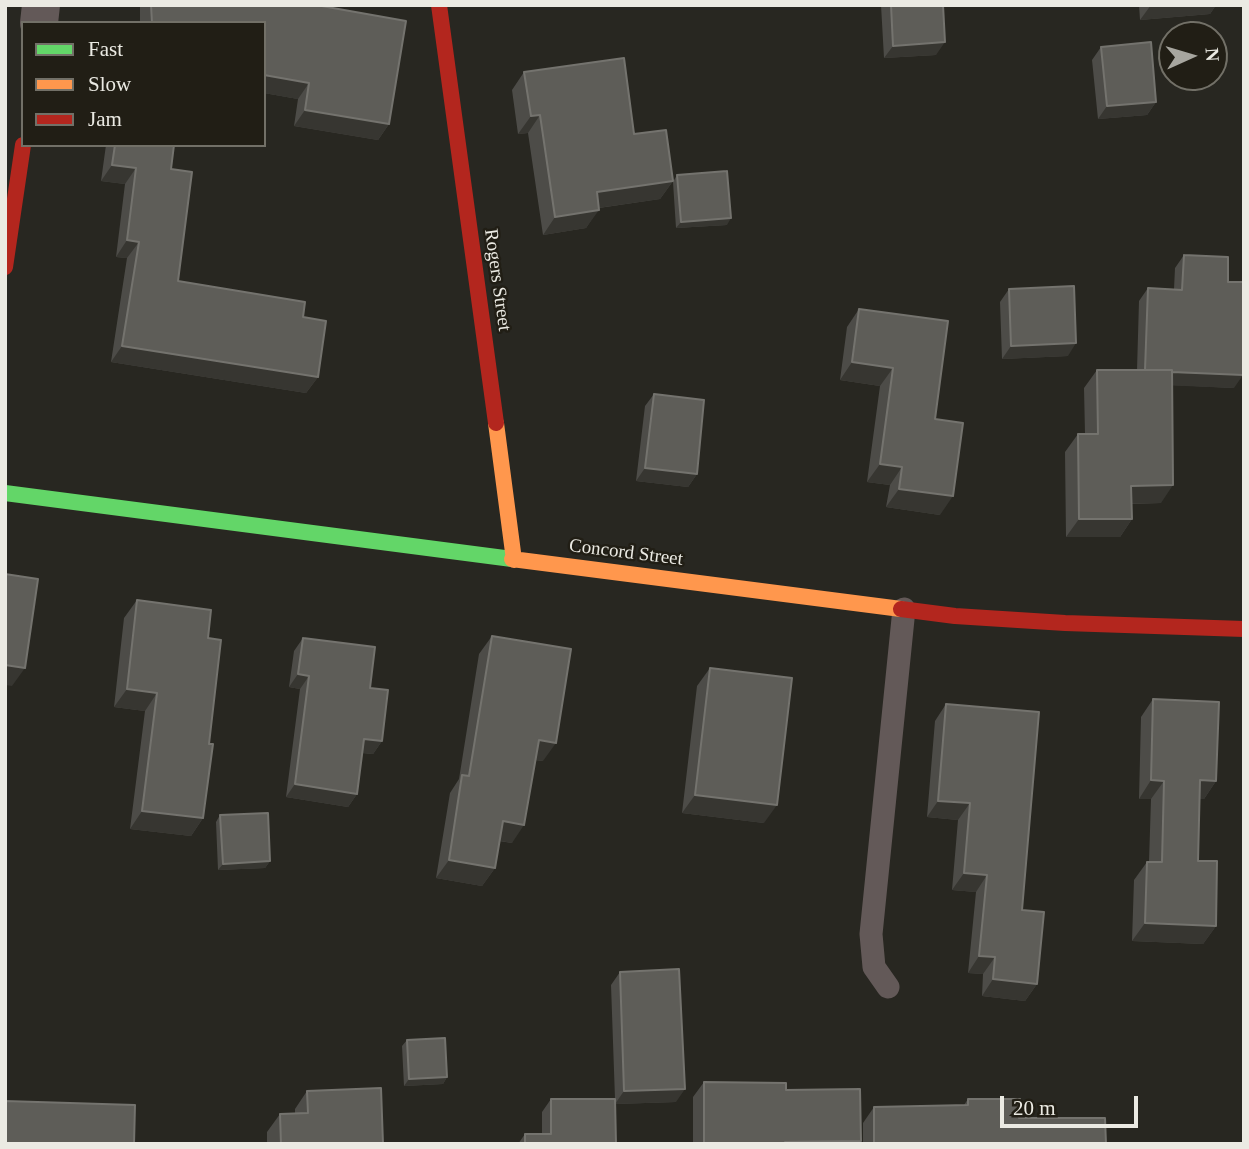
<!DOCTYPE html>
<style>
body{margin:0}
#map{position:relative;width:1249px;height:1149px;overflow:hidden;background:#282721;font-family:"Times New Roman",serif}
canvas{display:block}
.frame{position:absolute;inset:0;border:7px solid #ebeae3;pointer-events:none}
.legend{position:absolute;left:21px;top:21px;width:245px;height:126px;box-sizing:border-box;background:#211e15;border:2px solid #727067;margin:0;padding:9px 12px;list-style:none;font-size:21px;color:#ebeae3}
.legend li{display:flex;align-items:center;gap:14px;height:35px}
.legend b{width:35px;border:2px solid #727067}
.north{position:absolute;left:1158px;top:21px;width:70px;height:70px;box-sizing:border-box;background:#211e15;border:2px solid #727067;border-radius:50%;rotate:86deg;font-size:19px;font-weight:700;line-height:28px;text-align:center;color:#ebeae3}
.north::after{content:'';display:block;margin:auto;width:24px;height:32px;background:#a7a69f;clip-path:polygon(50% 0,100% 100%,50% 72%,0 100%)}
.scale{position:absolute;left:1000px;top:1096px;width:138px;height:32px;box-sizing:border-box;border:4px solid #ebeae3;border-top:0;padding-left:9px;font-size:21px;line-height:24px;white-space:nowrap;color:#ebeae3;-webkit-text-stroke:5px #211e15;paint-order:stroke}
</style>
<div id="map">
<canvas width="1249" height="1149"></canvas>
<div class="frame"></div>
<ul class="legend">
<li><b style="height:9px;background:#63d668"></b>Fast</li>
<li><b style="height:9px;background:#ff974d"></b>Slow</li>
<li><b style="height:9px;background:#b3261e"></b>Jam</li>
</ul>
<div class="north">N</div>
<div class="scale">20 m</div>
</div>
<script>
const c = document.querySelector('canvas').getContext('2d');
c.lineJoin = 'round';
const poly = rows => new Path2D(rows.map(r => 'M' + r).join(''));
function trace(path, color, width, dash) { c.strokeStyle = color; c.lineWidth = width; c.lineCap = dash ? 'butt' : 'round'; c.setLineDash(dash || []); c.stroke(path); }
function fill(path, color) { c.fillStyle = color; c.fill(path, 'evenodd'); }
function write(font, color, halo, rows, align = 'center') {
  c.font = font + ' "Times New Roman",serif'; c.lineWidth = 5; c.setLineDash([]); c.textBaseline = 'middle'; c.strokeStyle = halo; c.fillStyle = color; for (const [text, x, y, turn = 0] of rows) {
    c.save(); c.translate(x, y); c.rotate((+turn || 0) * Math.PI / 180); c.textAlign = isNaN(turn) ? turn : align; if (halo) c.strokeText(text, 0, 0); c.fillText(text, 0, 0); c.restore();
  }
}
const lane = poly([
 [888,987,874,967,871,934,904,609]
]);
const street = poly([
 [39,23,41,5]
]);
const fast = poly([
 [5,493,512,559]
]);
const slow = poly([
 [496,423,514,560],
 [512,559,901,609]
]);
const jam = poly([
 [439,5,496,423],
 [5,267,23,145],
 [901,609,955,616,1065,623,1244,629]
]);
const wall = poly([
 [140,5,316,5,389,124,378,140,294,126,298,99,264,93,264,23,140,23],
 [881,5,943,5,936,55,884,58],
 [1139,5,1216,5,1210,14,1140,20],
 [1101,47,1156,102,1147,115,1098,119,1092,60],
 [524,72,634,134,673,181,660,199,599,208,586,228,543,235,528,133,518,134,512,90],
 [106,145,174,145,171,169,178,281,303,317,318,377,306,393,111,362,127,258,116,257,125,184,101,181],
 [677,175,727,225,676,228,673,182],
 [1184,255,1228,282,1234,388,1172,385,1161,503,1132,504,1132,519,1120,537,1066,537,1065,452,1078,434,1085,434,1084,388,1097,370,1137,370,1139,301,1148,288,1174,289,1175,268],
 [1009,289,1068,356,1002,359,1000,302],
 [859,309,935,419,940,515,886,507,890,485,867,482,880,386,840,380,847,327],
 [654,394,697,474,688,487,636,481,645,406],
 [137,600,208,638,209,744,203,818,191,836,130,829,145,711,114,707,124,618],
 [492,636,543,761,535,760,512,843,499,841,495,868,482,886,436,878,450,793,459,779,479,654],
 [303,638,370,688,382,741,373,754,362,753,357,794,348,807,286,797,300,689,289,687,294,651],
 [710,668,764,823,682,813,697,686],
 [1153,699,1216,781,1204,799,1200,799,1198,861,1216,926,1203,944,1132,941,1134,880,1147,862,1149,862,1151,799,1139,799,1141,717],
 [946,704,1022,910,1037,984,1025,1001,982,996,983,974,968,973,976,892,952,890,958,820,927,817,935,721],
 [220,815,270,861,265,868,218,870,216,822],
 [620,972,676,1102,615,1104,616,1144,518,1144,525,1134,542,1134,542,1112,551,1099,615,1099,611,985],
 [407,1040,447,1077,443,1084,404,1086,402,1046],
 [704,1082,786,1090,861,1141,859,1144,693,1144,693,1097],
 [307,1091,383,1144,267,1144,267,1132,280,1114,295,1114,295,1109],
 [968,1099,1019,1118,1106,1144,863,1144,863,1123,874,1107,964,1105]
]);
const shadedWall = poly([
 [1151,5,1216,5,1210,14,1140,20],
 [945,42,936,55,884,58,893,46],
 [264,75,309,83,298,99,264,93],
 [1156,102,1147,115,1098,119,1107,106],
 [305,110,389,124,378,140,294,126],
 [540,115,528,133,518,134,531,116],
 [112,165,136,168,125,184,101,181],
 [673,181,660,199,584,210,597,192],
 [599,210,586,228,543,235,555,217],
 [731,218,727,225,676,228,681,222],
 [127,240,139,242,127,258,116,257],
 [1076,343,1068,356,1002,359,1011,346],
 [122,346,318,377,306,393,111,362],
 [852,362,893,368,880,386,840,380],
 [1145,372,1243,375,1234,388,1136,384],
 [880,464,902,467,890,485,867,482],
 [645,468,697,474,688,487,636,481],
 [1173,485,1161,503,1119,504,1131,486],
 [899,489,953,496,940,515,886,507],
 [1079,519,1132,519,1120,537,1066,537],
 [5,665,25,668,12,686,5,685],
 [298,674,309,676,300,689,289,687],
 [127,689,157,693,145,711,114,707],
 [364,739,382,741,373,754,355,752],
 [539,740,556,743,543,761,526,758],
 [1151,780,1164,781,1151,799,1139,799],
 [1200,780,1216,781,1204,799,1187,799],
 [295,784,357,794,348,807,286,797],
 [695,795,777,805,764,823,682,813],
 [938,801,970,803,958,820,927,817],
 [142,811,203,818,191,836,130,829],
 [503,821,524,825,512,843,490,839],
 [449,860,495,868,482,886,436,878],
 [270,861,265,868,218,870,223,864],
 [964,873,987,875,976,892,952,890],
 [1145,923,1216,926,1203,944,1132,941],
 [979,956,995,957,983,974,968,973],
 [993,979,1037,984,1025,1001,982,996],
 [447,1077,443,1084,404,1086,409,1079],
 [685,1089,676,1102,615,1104,624,1091],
 [861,1141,859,1144,783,1144,785,1142]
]);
const building = poly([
 [151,5,316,5,406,21,389,124,305,110,309,83,264,75,264,23,152,23,151,5],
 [891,5,943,5,945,42,893,46,891,5],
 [1151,42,1156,102,1107,106,1101,47,1151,42],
 [624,58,634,134,666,130,673,181,597,192,599,210,555,217,540,115,531,116,524,72,624,58],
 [115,145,174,145,171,169,192,172,178,281,305,302,303,317,326,321,318,377,122,346,139,242,127,240,136,168,112,165,115,145],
 [727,171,731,218,681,222,677,175,727,171],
 [1184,255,1228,257,1228,282,1244,282,1243,375,1172,372,1172,370,1145,370,1148,288,1182,290,1184,255],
 [1074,286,1076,343,1011,346,1009,289,1074,286],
 [859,309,948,321,935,419,963,423,953,496,899,489,902,467,880,464,893,368,852,362,859,309],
 [1097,370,1172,370,1173,485,1131,486,1132,519,1079,519,1078,434,1098,434,1097,370],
 [654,394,704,400,697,474,645,468,654,394],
 [5,574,38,579,25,668,5,665,5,574],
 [137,600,211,610,208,638,221,640,209,744,213,744,203,818,142,811,157,693,127,689,137,600],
 [492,636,571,649,556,743,539,740,524,825,503,821,495,868,449,860,462,775,469,776,492,636],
 [303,638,375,647,370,688,388,690,382,741,364,739,357,794,295,784,309,676,298,674,303,638],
 [710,668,792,678,777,805,695,795,710,668],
 [1153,699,1219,702,1216,781,1200,780,1198,861,1217,861,1216,926,1145,923,1147,862,1162,862,1164,781,1151,780,1153,699],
 [946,704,1039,712,1022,910,1044,912,1037,984,993,979,995,957,979,956,987,875,964,873,970,803,938,801,946,704],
 [268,813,270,861,223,864,220,815,268,813],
 [679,969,685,1089,624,1091,620,972,679,969],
 [445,1038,447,1077,409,1079,407,1040,445,1038],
 [704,1082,786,1083,786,1090,860,1089,861,1141,785,1142,785,1144,704,1144,704,1082],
 [381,1088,383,1144,281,1144,280,1114,308,1113,307,1091,381,1088],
 [551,1099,615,1099,616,1144,525,1144,525,1134,551,1134,551,1099],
 [968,1099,1020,1099,1019,1118,1105,1118,1106,1144,874,1144,874,1107,968,1105,968,1099],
 [5,1101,135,1105,134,1144,5,1144,5,1101]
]);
const streetNames = [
 ["Rogers Street",497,280,82],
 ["Concord Street",626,553,7]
];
trace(lane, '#635958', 23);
trace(street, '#635958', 38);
trace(fast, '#63d668', 16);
trace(slow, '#ff974d', 16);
trace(jam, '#b3261e', 16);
fill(wall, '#4d4c48');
fill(shadedWall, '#373631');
fill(building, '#5e5d58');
trace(building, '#74736e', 2);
write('19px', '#ebeae3', '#211e15', streetNames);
</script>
